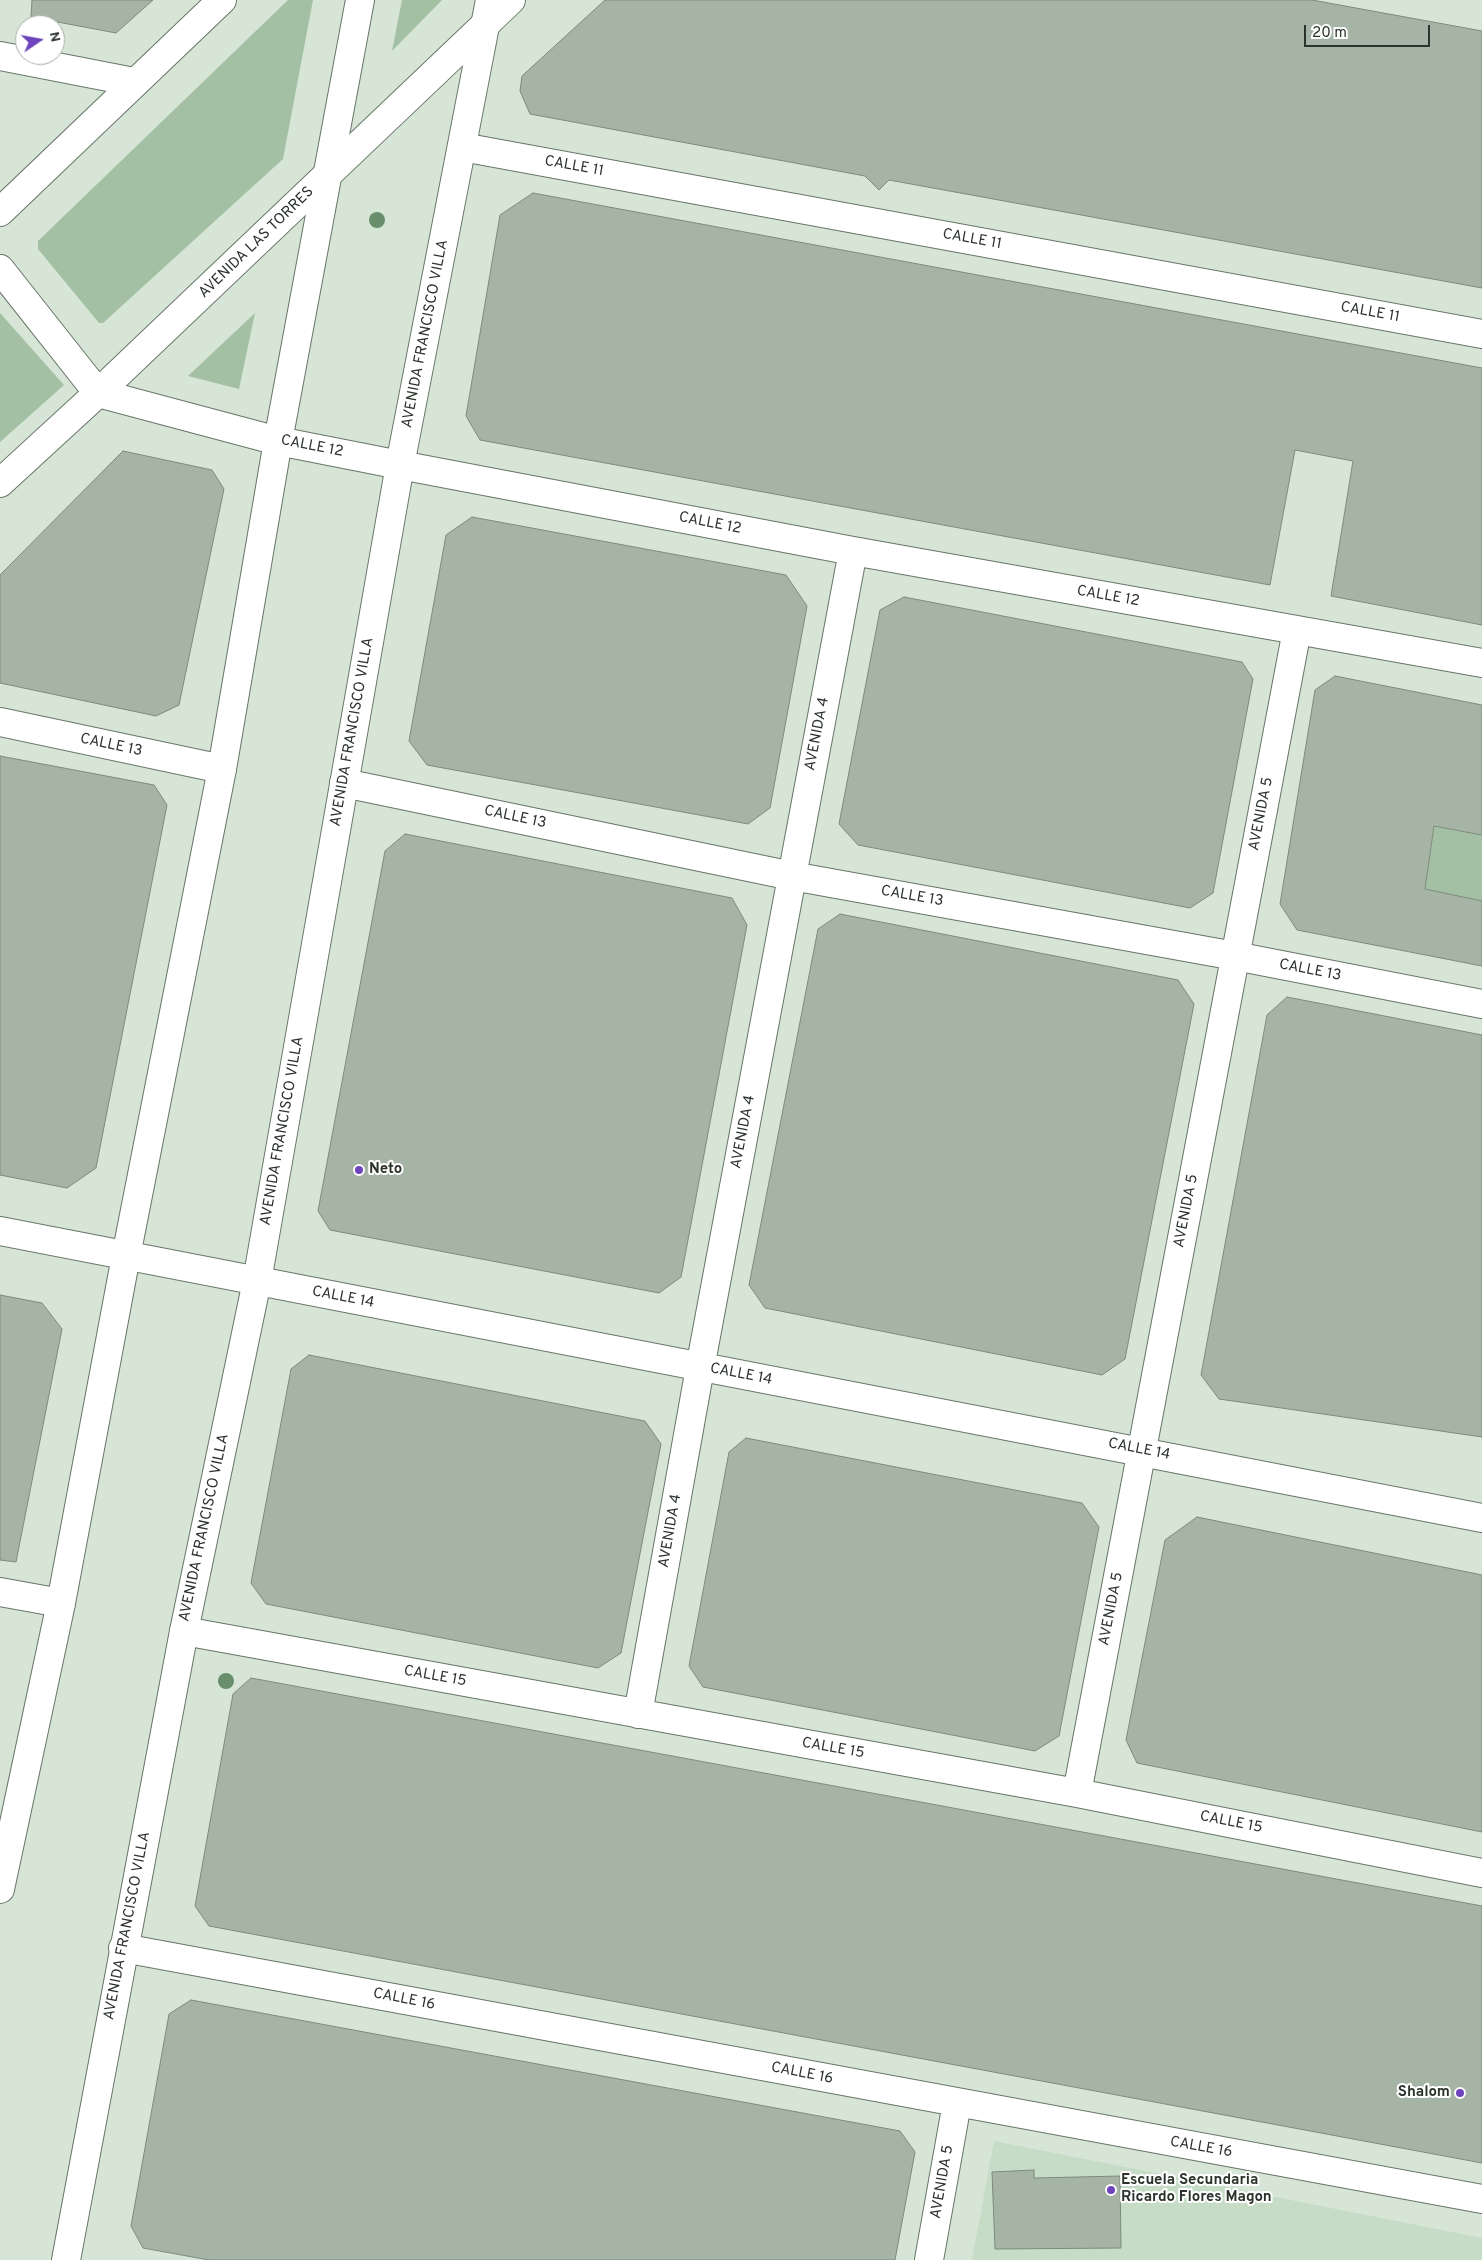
<!DOCTYPE html>
<style>
body{margin:0}
#map{position:relative;width:1482px;height:2260px;overflow:hidden;background:#d6e5d6;font-family:Overpass,sans-serif}
canvas{display:block}
.north{position:absolute;left:15px;top:15px;width:50px;height:50px;box-sizing:border-box;background:#fff;border:1px solid #abadab;border-radius:50%;rotate:78deg;font-size:14px;font-weight:700;line-height:20px;text-align:center;color:#2c322c}
.north::after{content:'';display:block;margin:auto;width:18px;height:22px;background:#6d44bc;clip-path:polygon(50% 0,100% 100%,50% 72%,0 100%)}
.scale{position:absolute;left:1304px;top:25px;width:126px;height:22px;box-sizing:border-box;border:2px solid #2c322c;border-top:0;padding-left:6px;font-size:15px;line-height:18px;white-space:nowrap;color:#2c322c;-webkit-text-stroke:4px #fff;paint-order:stroke}
</style>
<div id="map">
<canvas width="1482" height="2260"></canvas>
<div class="north">N</div>
<div class="scale">20 m</div>
</div>
<script>
const c = document.querySelector('canvas').getContext('2d');
c.lineJoin = 'round';
function fill(path, color) { c.fillStyle = color; c.fill(path, 'evenodd'); }
const poly = rows => new Path2D(rows.map(r => 'M' + r).join(''));
function trace(path, color, width, dash) { c.strokeStyle = color; c.lineWidth = width; c.lineCap = dash ? 'butt' : 'round'; c.setLineDash(dash || []); c.stroke(path); }
function write(font, color, halo, rows, align = 'center') {
  c.font = font + ' Overpass,sans-serif'; c.lineWidth = 4; c.setLineDash([]); c.textBaseline = 'middle'; c.strokeStyle = halo; c.fillStyle = color; for (const [text, x, y, turn = 0] of rows) {
    c.save(); c.translate(x, y); c.rotate((+turn || 0) * Math.PI / 180); c.textAlign = isNaN(turn) ? turn : align; if (halo) c.strokeText(text, 0, 0); c.fillText(text, 0, 0); c.restore();
  }
}
const built = poly([
 [994,2141,1482,2238,1482,2260,972,2260]
]);
const green = poly([
 [288,0,313,0,283,159,103,323,99,323,38,249,38,241],
 [402,0,442,0,392,51],
 [0,313,64,385,0,442],
 [255,313,239,389,188,376],
 [1434,826,1482,835,1482,901,1425,889]
]);
const building = poly([
 [32,0,153,0,116,33,31,17,32,0],
 [605,0,1312,0,1482,31,1482,288,889,180,879,190,865,176,530,114,520,91,522,76,605,0],
 [533,193,1482,368,1482,625,1331,596,1353,461,1295,450,1270,585,480,440,466,416,500,215,533,193],
 [123,451,212,470,224,489,179,705,156,716,0,683,0,575,123,451],
 [472,517,786,575,807,606,770,808,748,824,427,765,409,741,446,535,472,517],
 [904,597,1242,662,1253,679,1213,893,1190,908,858,845,839,824,880,610,904,597],
 [1335,676,1482,705,1482,835,1434,826,1425,889,1482,901,1482,966,1297,930,1280,904,1315,690,1335,676],
 [0,756,154,785,167,805,96,1168,67,1188,0,1175,0,756],
 [405,834,732,898,747,925,688,1240,681,1277,659,1293,330,1230,318,1211,385,851,405,834],
 [840,914,1178,980,1194,1004,1125,1359,1102,1375,765,1308,749,1285,818,929,840,914],
 [1287,997,1482,1035,1482,1437,1219,1399,1201,1375,1267,1015,1287,997],
 [0,1295,42,1303,62,1329,16,1562,0,1560,0,1295],
 [309,1355,645,1421,661,1444,621,1653,598,1668,266,1604,251,1583,291,1369,309,1355],
 [746,1438,1082,1503,1099,1527,1059,1736,1035,1751,703,1687,689,1666,729,1452,746,1438],
 [1197,1517,1482,1575,1482,1832,1137,1763,1126,1740,1165,1540,1197,1517],
 [251,1678,1482,1906,1482,2163,209,1926,195,1906,233,1694,251,1678],
 [191,2000,900,2131,915,2152,895,2260,209,2260,143,2248,131,2226,169,2014,191,2000],
 [1034,2170,1034,2178,1120,2176,1121,2248,995,2249,992,2172,1034,2170]
]);
const minor = poly([
 [0,56,134,82],
 [462,147,1482,334],
 [0,212,222,0],
 [0,269,98,393,278,441,400,465,853,551,1482,663],
 [0,483,98,393,511,0],
 [0,722,222,769],
 [344,783,792,876,1235,956,1482,1004],
 [0,1231,1482,1518],
 [0,1592,61,1603],
 [184,1631,1077,1793,1482,1873],
 [638,1714,700,1368,853,551],
 [1077,1793,1297,630],
 [123,1948,1482,2199],
 [929,2260,957,2103]
]);
const major = poly([
 [0,1889,61,1603,126,1256,222,769,278,441,360,0],
 [66,2260,184,1631,257,1281,400,465,490,0]
]);
const trees = [
 [377,220],
 [226,1681]
];
const markers = [
 [359,1170,5,"#6d44bc"],
 [1460,2093,5,"#6d44bc"],
 [1111,2190,5,"#6d44bc"]
];
const streetNames = [
 ["CALLE 11",574,167,10],
 ["CALLE 11",972,240,10],
 ["AVENIDA LAS TORRES",257,243,-44],
 ["CALLE 11",1370,313,10],
 ["AVENIDA FRANCISCO VILLA",426,334,-79],
 ["CALLE 12",312,447,11],
 ["CALLE 12",710,524,11],
 ["CALLE 12",1108,597,10],
 ["AVENIDA FRANCISCO VILLA",353,732,-80],
 ["AVENIDA 4",818,734,-79],
 ["CALLE 13",111,746,12],
 ["AVENIDA 5",1262,814,-79],
 ["CALLE 13",515,818,12],
 ["CALLE 13",912,897,10],
 ["CALLE 13",1310,971,11],
 ["AVENIDA FRANCISCO VILLA",283,1131,-80],
 ["AVENIDA 4",744,1132,-79],
 ["AVENIDA 5",1187,1211,-79],
 ["CALLE 14",343,1298,11],
 ["CALLE 14",741,1375,11],
 ["CALLE 14",1139,1450,11],
 ["AVENIDA FRANCISCO VILLA",205,1528,-78],
 ["AVENIDA 4",671,1531,-80],
 ["AVENIDA 5",1112,1609,-79],
 ["CALLE 15",435,1677,10],
 ["CALLE 15",833,1749,10],
 ["CALLE 15",1231,1823,11],
 ["AVENIDA FRANCISCO VILLA",128,1926,-79],
 ["CALLE 16",404,2000,11],
 ["CALLE 16",802,2074,11],
 ["CALLE 16",1201,2148,10],
 ["AVENIDA 5",943,2182,-80]
];
const poiNames = [
 ["Neto",369,1170],
 ["Shalom",1450,2093,"right"],
 ["Escuela Secundaria",1121,2181],
 ["Ricardo Flores Magon",1121,2198]
];
fill(built, '#c7dcc7');
fill(green, '#a4c0a4');
fill(building, '#a6b4a6');
trace(building, '#7d8b7d', 1);
trace(minor, '#687668', 30);
trace(major, '#687668', 30);
trace(minor, '#fff', 28);
trace(major, '#fff', 28);
c.fillStyle = '#688e6c';
for (const [x, y] of trees) { c.beginPath(); c.arc(x, y, 8, 0, 2 * Math.PI); c.fill(); }
for (const [x, y, r, color] of markers) { const dot = new Path2D(); dot.arc(x, y, r, 0, 2 * Math.PI); c.fillStyle = color; c.fill(dot); trace(dot, '#fff', 2); }
write('15px', '#2c322c', '#fff', streetNames);
write('bold 15px', '#2c322c', '#fff', poiNames, 'left');
</script>
